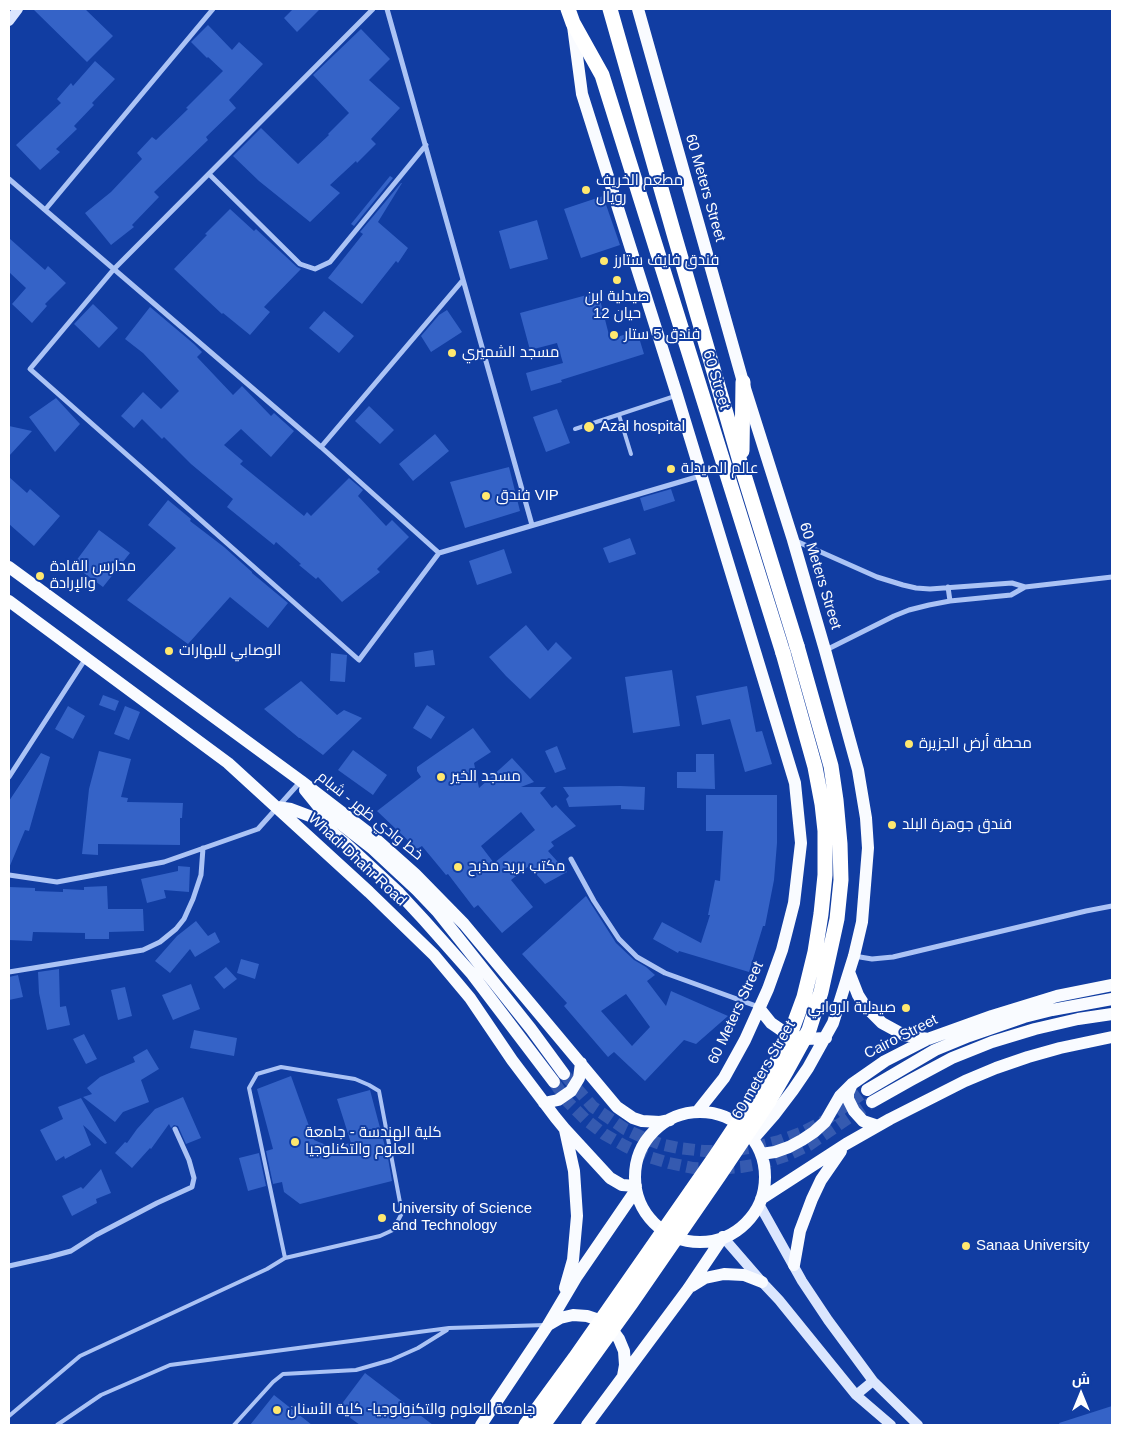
<!DOCTYPE html>
<meta charset="utf-8">
<style>
body{margin:0}
#map{position:relative;width:1121px;height:1434px;overflow:hidden;background:#113da2;font-family:Arial,Cairo,sans-serif}
canvas{display:block}
.frame{position:absolute;inset:0;border:10px solid #fff;pointer-events:none}
.north{position:absolute;left:1056px;top:1369px;width:50px;height:50px;-webkit-text-stroke:4px #113da2;paint-order:stroke;rotate:0deg;font-size:14px;font-weight:700;line-height:20px;text-align:center;color:#fff}
.north::after{content:'';display:block;margin:auto;width:18px;height:22px;background:#fff;clip-path:polygon(50% 0,100% 100%,50% 72%,0 100%)}
</style>
<div id="map">
<canvas width="1121" height="1434"></canvas>
<div class="frame"></div>
<div class="north">ش</div>
</div>
<script>
const c = document.querySelector('canvas').getContext('2d');
c.lineJoin = 'round';
function fill(path, color) { c.fillStyle = color; c.fill(path, 'evenodd'); }
const poly = rows => new Path2D(rows.map(r => 'M' + r).join(''));
function trace(path, color, width, dash) { c.strokeStyle = color; c.lineWidth = width; c.lineCap = dash ? 'butt' : 'round'; c.setLineDash(dash || []); c.stroke(path); }
function write(font, color, halo, rows, align = 'center') {
  c.font = font + ' Arial,Cairo,sans-serif'; c.lineWidth = 4; c.setLineDash([]); c.textBaseline = 'middle'; c.strokeStyle = halo; c.fillStyle = color; for (const [text, x, y, turn = 0] of rows) {
    c.save(); c.translate(x, y); c.rotate((+turn || 0) * Math.PI / 180); c.textAlign = isNaN(turn) ? turn : align; if (halo) c.strokeText(text, 0, 0); c.fillText(text, 0, 0); c.restore();
  }
}
const building = poly([
 [33,9,85,9,113,36,87,62],
 [293,9,320,9,297,32,284,18],
 [208,25,232,50,239,42,263,64,229,100,236,108,206,137,208,140,154,192,159,197,132,225,134,227,111,245,85,213,111,192,142,159,137,153,152,137,156,140,188,109,186,108,223,71,208,57,207,58,191,42],
 [361,29,390,59,369,80,400,108,371,139,376,144,357,163,356,161,330,185,340,193,310,222,259,181,233,156,261,128,298,164,329,135,328,134,349,113,313,75],
 [95,61,115,79,92,103,94,105,74,126,77,129,56,149,60,152,40,170,16,145,61,103,57,99,71,83,73,86],
 [390,176,393,178,354,226,351,224],
 [401,183,402,183,378,222,408,248,398,263,396,261,362,304,328,278,363,234,360,232],
 [603,196,620,245,581,258,564,209],
 [230,209,254,231,256,229,297,267,301,269,264,307,270,312,250,335,223,313,222,314,174,269,207,235,205,234],
 [537,220,548,259,510,269,499,231],
 [9,238,45,270,48,266,66,283,45,304,47,306,32,323,12,304,26,288,9,272],
 [598,292,610,339,637,331,644,354,561,380,562,382,531,391,526,373,563,363,557,343,530,350,520,313],
 [93,304,118,328,99,348,74,324],
 [150,307,194,344,202,352,197,357,233,395,242,386,271,416,274,413,294,431,271,457,241,429,224,445,243,461,240,464,304,516,307,512,311,516,349,478,363,490,358,496,386,526,392,520,409,537,377,569,380,572,342,602,318,577,316,579,299,565,301,564,276,542,274,545,227,507,233,499,191,464,164,437,162,439,142,419,134,428,121,416,143,392,161,409,179,391,143,353,125,339],
 [447,310,462,332,431,352,421,336,439,315],
 [324,311,354,336,339,353,309,328],
 [56,398,80,424,55,452,29,417],
 [369,406,394,430,380,444,355,421],
 [557,409,570,443,546,452,533,417],
 [9,426,32,431,9,456],
 [435,434,449,451,413,481,399,464],
 [509,467,520,511,465,528,450,482],
 [9,477,27,493,30,489,60,516,34,546,9,524],
 [671,489,675,501,644,511,640,498],
 [168,500,191,519,190,521,224,547,252,572,252,573,288,603,268,628,230,597,188,644,127,600,176,548,148,525],
 [99,530,130,553,103,587,73,565],
 [630,538,636,554,609,563,603,548],
 [504,549,512,573,477,585,469,561],
 [526,625,548,651,556,642,572,658,530,699,506,676,489,657],
 [433,650,435,665,415,667,414,653],
 [331,653,347,655,345,682,330,681],
 [672,670,680,726,633,733,625,677],
 [301,681,337,715,344,710,362,718,323,755,300,738,299,738,264,709],
 [747,686,756,732,762,731,772,764,745,772,730,719,702,725,696,696],
 [103,695,119,701,115,711,99,705],
 [427,705,445,717,431,739,413,728],
 [68,706,85,716,73,739,55,729],
 [125,706,140,712,129,740,114,734],
 [473,728,491,752,474,763,479,788,512,758,534,782,521,787,546,787,540,793,552,808,556,805,576,826,551,842,554,846,548,851,567,872,545,884,529,866,511,880,533,907,502,933,478,905,474,908,448,874,446,875,422,846,417,849,377,811,421,777,417,771,417,767],
 [521,812,535,830,494,863,481,846],
 [557,746,566,769,555,773,545,751],
 [353,750,387,775,373,795,338,770],
 [99,751,131,759,121,797,128,798,127,802,183,803,182,818,180,818,180,845,98,844,98,855,82,854,89,789],
 [41,753,50,757,29,831,25,830,9,868,9,801],
 [696,754,714,754,715,789,677,788,677,772,696,772],
 [620,786,645,787,644,810,621,809,621,805,569,807,566,799,569,796,563,787],
 [706,795,777,795,777,843,774,880,765,926,763,926,749,972,679,951,678,953,653,939,662,922,701,943,710,915,708,915,715,880,720,881,723,831,706,831],
 [178,866,190,867,189,892,164,890,166,898,147,903,141,879,178,871],
 [107,886,108,909,143,909,144,931,109,932,109,939,85,939,85,933,33,932,32,941,9,940,9,887,35,888,35,891,63,892,63,889,84,890,84,887],
 [586,896,616,943,634,960,646,967,655,975,647,981,666,1006,671,991,728,1016,696,1044,684,1040,645,1081,614,1052,608,1057,564,1006,567,1003,522,954],
 [626,994,650,1027,632,1046,601,1011],
 [196,921,208,936,215,932,220,942,195,957,190,949,170,973,155,961,177,936],
 [241,959,259,964,255,979,237,973],
 [226,967,237,979,224,989,214,977],
 [59,969,60,1007,66,1006,70,1025,47,1030,39,993,38,972],
 [18,975,23,997,9,1000,9,977],
 [191,984,200,1009,173,1020,162,995],
 [125,987,132,1016,118,1020,111,990],
 [194,1030,237,1038,234,1056,190,1048],
 [84,1034,97,1059,86,1064,73,1039],
 [147,1049,159,1069,141,1080,149,1102,123,1112,115,1122,83,1097,92,1094,87,1088,100,1077,135,1062,133,1057],
 [291,1076,314,1140,331,1147,351,1143,337,1099,370,1090,388,1158,392,1181,300,1204,284,1192,282,1182,273,1184,266,1151,273,1149,257,1089],
 [183,1097,201,1138,186,1144,178,1126,174,1125,171,1128,169,1124,151,1149,150,1148,132,1168,115,1153,125,1142,127,1143,137,1129,155,1109],
 [81,1098,107,1143,105,1144,83,1125,91,1145,65,1159,64,1156,56,1161,40,1130,63,1119,58,1107],
 [259,1153,266,1186,248,1191,239,1158],
 [101,1169,111,1193,96,1199,97,1203,72,1216,62,1196,81,1187,83,1189],
 [365,1373,433,1425,360,1425,338,1409],
 [274,1395,312,1425,250,1425],
 [1112,1406,1112,1425,1060,1425,1059,1423]
]);
const primaryTunnel = poly([
 [564,1074,593,1107,625,1129,642,1137,660,1144,678,1148,704,1151,729,1151,755,1147,779,1141,803,1132,826,1120,867,1090],
 [554,1082,568,1102,585,1119,604,1134,625,1146,646,1156,669,1163,693,1168,717,1169,741,1167,765,1163,788,1155,809,1145,872,1102]
]);
const lane = poly([
 [619,415,631,454],
 [575,429,675,396],
 [9,1416,80,1356,267,1269,285,1258,380,1236,393,1230,402,1213,379,1091,369,1085,355,1079,281,1067,257,1074,249,1088,285,1258],
 [57,1425,101,1395,170,1365,449,1328,546,1325],
 [234,1425,273,1382,283,1374,356,1370,391,1360,418,1348,447,1330]
]);
const street = poly([
 [373,9,114,269,30,369,359,660,439,553],
 [387,9,532,525],
 [209,174,300,264,315,269,330,262,426,145],
 [9,179,321,447,439,553,700,476],
 [45,210,213,9],
 [321,447,463,280],
 [796,541,877,577,903,585,916,588,930,589,1012,583,1025,587,1112,577],
 [948,587,950,601],
 [826,650,894,616,909,610,929,605,950,601,1011,595,1025,587],
 [9,777,86,658],
 [571,859,594,901,619,939,637,957,665,973,759,1007],
 [9,875,57,882,164,862,258,829,301,781],
 [854,956,872,959,893,957,1086,911,1112,906],
 [9,972,143,950,160,942,176,929,184,919,193,899,201,875,203,848],
 [9,1266,49,1257,71,1251,96,1235,157,1203,192,1187,194,1178,189,1160,175,1129]
]);
const secondary = poly([
 [9,21,18,9],
 [759,1204,802,1281,828,1320,873,1381,918,1425],
 [723,1237,762,1282,779,1300,856,1395,891,1425],
 [856,1395,873,1381]
]);
const primary = poly([
 [638,9,743,382,793,540,825,650,858,770,866,818,868,848,862,922,854,956,833,1023,808,1068,793,1090,774,1115,753,1139],
 [573,26,582,94,677,395,795,783,801,843,794,903,782,950,768,989,745,1040,724,1078,697,1112],
 [9,567,301,781,370,834,415,874,464,924,617,1107,633,1118,642,1121,660,1122,670,1120],
 [9,601,228,763,369,892,434,955,470,998,512,1060,555,1117,564,1128,610,1178,622,1185,636,1186],
 [305,790,318,806,373,849,417,890,437,911,531,1029,564,1074],
 [277,807,291,809,315,818,344,842,399,893,424,920,472,974,554,1082],
 [849,972,858,995,865,1006,882,1023,904,1035,928,1039],
 [759,1008,771,1023,787,1034,806,1039,826,1038],
 [852,1084,848,1093,848,1099,854,1111,863,1121,878,1126],
 [867,1090,935,1050,969,1036,1024,1017,1052,1010,1112,999],
 [872,1102,911,1080,952,1058,992,1042,1035,1029,1078,1019,1112,1014],
 [544,1103,558,1100,571,1091,579,1078,581,1063],
 '635 1177a65 65 0 1 1 130 0a65 65 0 1 1-130 0Z',
 [565,1130,574,1171,577,1216,573,1260,565,1288],
 [761,1154,775,1152,789,1147,802,1140,814,1132,825,1122,840,1096,852,1084,885,1061,928,1039,992,1016,1057,996,1112,985],
 [761,1199,846,1144,890,1119,965,1081,996,1068,1028,1057,1060,1048,1112,1037],
 [794,1265,800,1231,812,1199,821,1180,841,1151],
 [692,1286,705,1278,724,1274,744,1275,762,1282],
 [548,1325,560,1318,573,1315,587,1316,599,1320,611,1328,619,1339,624,1351,625,1365,623,1376],
 [481,1425,548,1325,577,1276,636,1190],
 [587,1425,688,1289,723,1237]
]);
const highway = poly([
 [568,9,573,23,602,75,783,653],
 [610,9,674,234,741,465,797,646],
 [742,451,743,382]
]);
const highwayBridge = poly([
 [526,1425,575,1358,715,1157,771,1073,790,1035,804,997,815,952,821,914,825,875,825,831,822,804,815,767,783,653],
 [543,1425,631,1303,718,1177,769,1101,787,1070,809,1030,821,992,837,919,841,880,840,844,836,800,831,766,797,646]
]);
const markers = [
 [586,190,5,"#ffe86f"],
 [604,261,5,"#ffe86f"],
 [617,280,5,"#ffe86f"],
 [614,335,5,"#ffe86f"],
 [452,353,5,"#ffe86f"],
 [589,427,6,"#ffe86f"],
 [671,469,5,"#ffe86f"],
 [486,496,5,"#ffe86f"],
 [40,576,5,"#ffe86f"],
 [169,651,5,"#ffe86f"],
 [909,744,5,"#ffe86f"],
 [441,777,5,"#ffe86f"],
 [892,825,5,"#ffe86f"],
 [458,867,5,"#ffe86f"],
 [906,1008,5,"#ffe86f"],
 [295,1142,5,"#ffe86f"],
 [382,1218,5,"#ffe86f"],
 [966,1246,5,"#ffe86f"],
 [277,1410,5,"#ffe86f"]
];
const poiNames = [
 ["مطعم الخريف",596,181],
 ["رويال",596,198],
 ["فندق فايف ستارز",614,261],
 ["صيدلية ابن",617,297,"center"],
 ["حيان 12",617,314,"center"],
 ["فندق 5 ستار",624,335],
 ["مسجد الشميري",462,353],
 ["Azal hospital",600,427],
 ["عالم الصيدلة",681,469],
 ["فندق VIP",496,496],
 ["مدارس القادة",50,567],
 ["والإرادة",50,584],
 ["الوصابي للبهارات",179,651],
 ["محطة أرض الجزيرة",919,744],
 ["مسجد الخير",451,777],
 ["فندق جوهرة البلد",902,825],
 ["مكتب بريد مذبح",468,867],
 ["صيدلية الروابي",896,1008,"right"],
 ["كلية الهندسة - جامعة",305,1133],
 ["العلوم والتكنلوجيا",305,1150],
 ["University of Science",392,1209],
 ["and Technology",392,1226],
 ["Sanaa University",976,1246],
 ["جامعة العلوم والتكنولوجيا- كلية الأسنان",287,1410]
];
const streetNames = [
 ["60 Meters Street",705,188,74],
 ["60 Street",716,380,73],
 ["60 Meters Street",820,576,73],
 ["خط وادي ظهر - شبام",370,816,39],
 ["Whadi Dhahr Road",357,860,43],
 ["60 Meters Street",736,1013,-65],
 ["Cairo Street",901,1037,-27],
 ["60 meters Street",764,1070,-60]
];
fill(building, '#3563c7');
trace(primaryTunnel, '#355ab0', 12, [12, 6]);
trace(lane, '#abc3f5', 4);
trace(street, '#abc3f5', 5);
trace(secondary, '#dbe6fe', 10);
trace(primary, '#f9fbff', 12);
trace(highway, '#fff', 15);
trace(highwayBridge, '#fff', 15);
for (const [x, y, r, color] of markers) { const dot = new Path2D(); dot.arc(x, y, r, 0, 2 * Math.PI); c.fillStyle = color; c.fill(dot); trace(dot, '#113da2', 2); }
write('15px', '#fff', '#113da2', poiNames, 'left');
write('15px', '#fff', '#113da2', streetNames);
</script>
